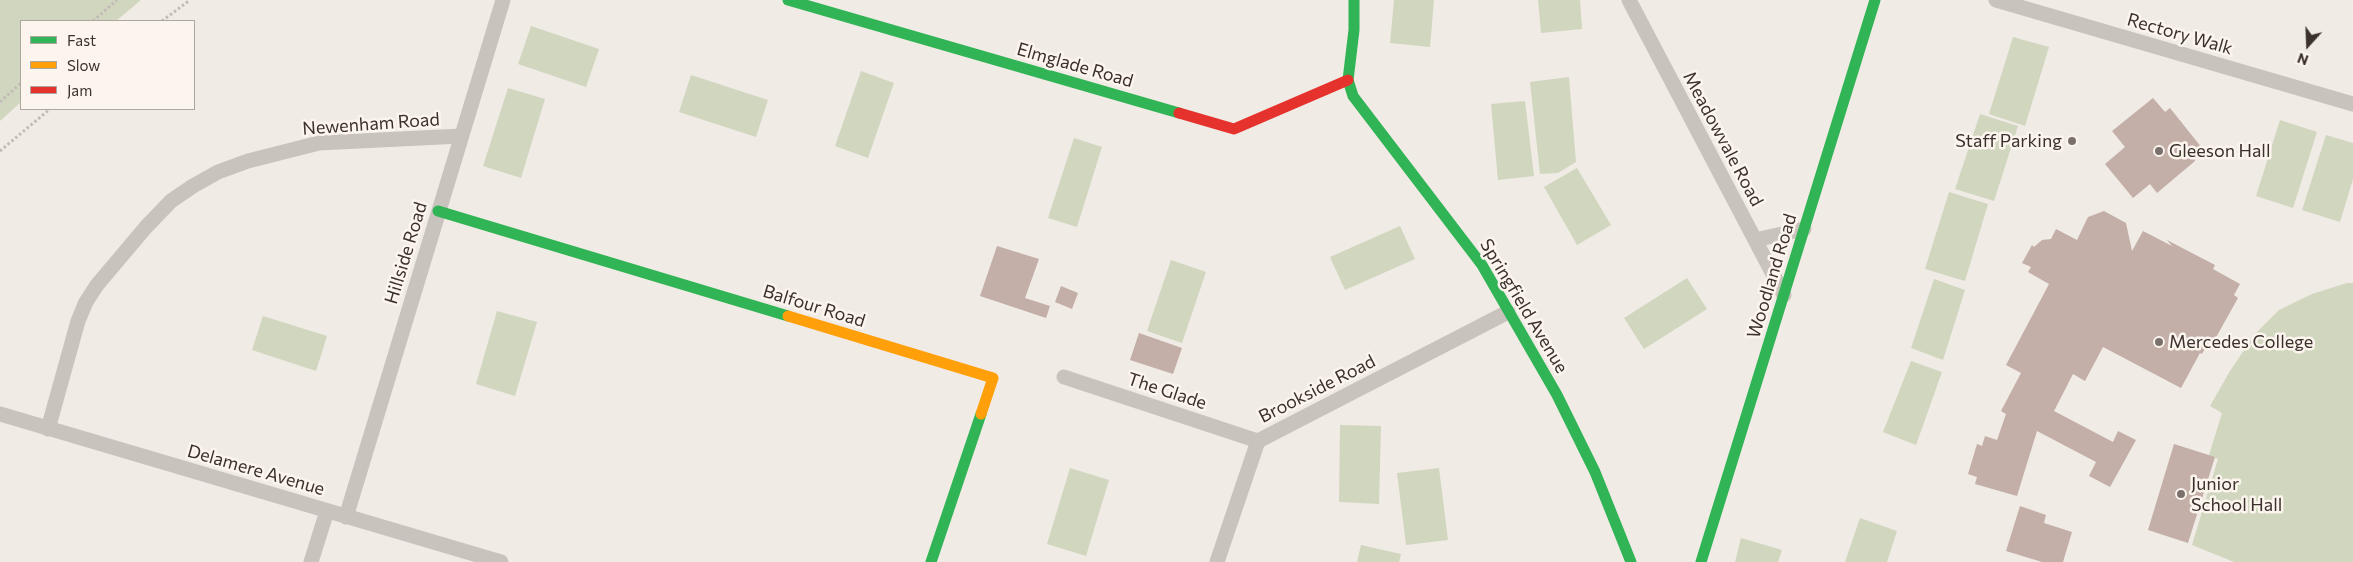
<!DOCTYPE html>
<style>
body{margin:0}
#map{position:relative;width:2353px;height:562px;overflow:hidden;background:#f0ebe5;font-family:Commissioner,sans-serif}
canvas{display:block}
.legend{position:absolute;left:20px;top:20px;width:175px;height:90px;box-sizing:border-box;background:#fbf5ee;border:1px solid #aea6a0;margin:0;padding:6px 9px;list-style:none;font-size:15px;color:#3b302b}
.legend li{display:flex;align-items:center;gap:10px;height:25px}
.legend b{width:25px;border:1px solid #aea6a0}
.north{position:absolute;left:2283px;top:20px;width:50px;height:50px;-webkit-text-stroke:4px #fbf5ee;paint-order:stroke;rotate:200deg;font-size:14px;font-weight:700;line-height:20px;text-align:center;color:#3b302b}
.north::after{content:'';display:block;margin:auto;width:18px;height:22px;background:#3b302b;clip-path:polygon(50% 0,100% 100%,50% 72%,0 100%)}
</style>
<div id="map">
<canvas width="2353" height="562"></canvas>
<ul class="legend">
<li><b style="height:6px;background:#30b455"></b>Fast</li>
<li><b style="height:6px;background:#ff9f0a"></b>Slow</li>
<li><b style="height:6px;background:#e5322d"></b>Jam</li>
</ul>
<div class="north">N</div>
</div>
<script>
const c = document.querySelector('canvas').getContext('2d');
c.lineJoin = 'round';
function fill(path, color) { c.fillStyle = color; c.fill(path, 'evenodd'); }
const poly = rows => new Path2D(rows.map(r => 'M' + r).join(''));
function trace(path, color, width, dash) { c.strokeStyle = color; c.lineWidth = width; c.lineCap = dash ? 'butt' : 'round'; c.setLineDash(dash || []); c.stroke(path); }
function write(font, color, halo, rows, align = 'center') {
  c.font = font + ' Commissioner,sans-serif'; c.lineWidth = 5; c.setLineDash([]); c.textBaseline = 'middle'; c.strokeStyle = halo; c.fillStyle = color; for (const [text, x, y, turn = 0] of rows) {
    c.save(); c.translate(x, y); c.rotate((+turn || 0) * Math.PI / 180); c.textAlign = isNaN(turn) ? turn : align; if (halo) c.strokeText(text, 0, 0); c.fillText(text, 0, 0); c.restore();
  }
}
const green = poly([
 [0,0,141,0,116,21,21,21,21,102,0,121],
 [1394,0,1434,0,1430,47,1390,43],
 [1538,0,1580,0,1582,29,1541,33],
 [531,26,599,49,586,87,518,64],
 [2013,37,2049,47,2025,126,1989,114],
 [861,71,894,83,868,158,835,146],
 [691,75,768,100,756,137,679,112],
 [1569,77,1576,162,1558,173,1540,174,1530,82],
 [508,88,545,99,521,178,483,166],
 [1525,101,1534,176,1498,180,1491,104],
 [1980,114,2018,126,1994,201,1955,189],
 [2280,120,2317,132,2293,208,2256,196],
 [2326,135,2353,143,2353,179,2340,222,2302,210],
 [1074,138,1102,147,1077,227,1048,218],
 [1577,168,1611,225,1577,245,1544,187],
 [1949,192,1988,204,1965,281,1925,269],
 [1400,226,1415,259,1345,290,1330,257],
 [1171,260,1206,272,1182,343,1147,331],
 [1687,278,1707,309,1644,349,1624,318],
 [1934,279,1965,290,1943,360,1911,348],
 [2347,283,2353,283,2353,562,2234,562,2192,545,2218,459,2209,455,2222,413,2210,406,2230,371,2255,334,2279,310,2312,294],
 [497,311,537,322,515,396,476,384],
 [263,316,327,336,316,371,252,350],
 [1911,361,1942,372,1916,445,1883,432],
 [1340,425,1381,426,1379,504,1339,502],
 [1070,468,1109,480,1086,556,1047,544],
 [1439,468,1448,540,1406,545,1397,473],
 [1860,518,1897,531,1887,562,1845,562],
 [1741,538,1782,550,1778,562,1735,562],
 [1361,545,1401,554,1399,562,1357,562]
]);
const building = poly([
 [2153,98,2165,112,2170,108,2202,148,2193,155,2195,161,2157,193,2150,184,2133,198,2105,164,2125,147,2112,131],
 [2104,211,2126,223,2132,251,2143,231,2172,246,2167,240,2215,265,2213,269,2240,284,2234,295,2238,298,2214,341,2210,339,2202,354,2200,353,2181,388,2103,347,2085,381,2073,374,2054,411,2113,442,2118,431,2136,440,2110,487,2089,476,2096,462,2037,431,2017,496,1975,484,1977,477,1968,474,1977,444,1982,446,1985,436,1997,440,2006,414,2001,411,2021,373,2006,365,2049,284,2028,272,2031,267,2022,263,2032,245,2034,247,2042,240,2051,239,2056,229,2077,240,2088,217],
 [997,246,1039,259,1025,298,1050,306,1046,318,980,296],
 [1061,286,1078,293,1072,309,1055,302],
 [1139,333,1182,348,1173,374,1130,360],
 [2174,444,2215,457,2188,543,2148,530],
 [2020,506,2046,515,2044,523,2072,532,2063,562,2042,562,2006,551]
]);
const path = poly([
 [93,21,117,0],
 [162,21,190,0],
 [0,102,21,83],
 [0,151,50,109]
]);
const street = poly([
 [1629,0,1784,295],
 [1996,0,2353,104],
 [1755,240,1804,229],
 [1064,377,1258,441],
 [0,414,501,562],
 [48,429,78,321,86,302,97,285,146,227,171,201,193,186,218,172,248,161,319,143,461,136],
 [346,517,503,0],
 [311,562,327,511],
 [1217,562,1258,441,1508,312]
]);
const fast = poly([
 [788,0,1179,113],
 [1354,0,1354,30,1348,80,1353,96,1482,265,1557,395,1595,472,1631,562],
 [438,211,788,316],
 [931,562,981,414],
 [1701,562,1875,0]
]);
const slow = poly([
 [788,316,993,378,981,414]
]);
const jam = poly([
 [1179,113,1234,129,1348,80]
]);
const markers = [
 [2072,141,5,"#7a716c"],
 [2159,151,5,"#7a716c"],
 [2159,342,5,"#7a716c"],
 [2181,494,5,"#7a716c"]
];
const streetNames = [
 ["Rectory Walk",2180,34,16],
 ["Elmglade Road",1075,65,16],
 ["Newenham Road",371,124,-4],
 ["Meadowvale Road",1723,139,62],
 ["Hillside Road",406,253,-73],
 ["Woodland Road",1772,276,-73],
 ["Balfour Road",814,306,17],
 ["Springfield Avenue",1524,306,59],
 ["Brookside Road",1317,389,-27],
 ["The Glade",1167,391,18],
 ["Delamere Avenue",256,470,16]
];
const poiNames = [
 ["Staff Parking",2062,141,"right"],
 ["Gleeson Hall",2169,151],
 ["Mercedes College",2169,342],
 ["Junior",2191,484],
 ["School Hall",2191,505]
];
fill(green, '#d1d6bf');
fill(building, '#c3afa7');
trace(path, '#c2bbb6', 3, [2.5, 2.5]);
trace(street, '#c9c3be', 15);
trace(fast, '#30b455', 11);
trace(slow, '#ff9f0a', 11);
trace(jam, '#e5322d', 11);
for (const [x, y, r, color] of markers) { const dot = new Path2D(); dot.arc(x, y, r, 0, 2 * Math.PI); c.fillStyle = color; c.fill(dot); trace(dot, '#fbf5ee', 2); }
write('18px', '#3b302b', '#fbf5ee', streetNames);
write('18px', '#3b302b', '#fbf5ee', poiNames, 'left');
</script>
